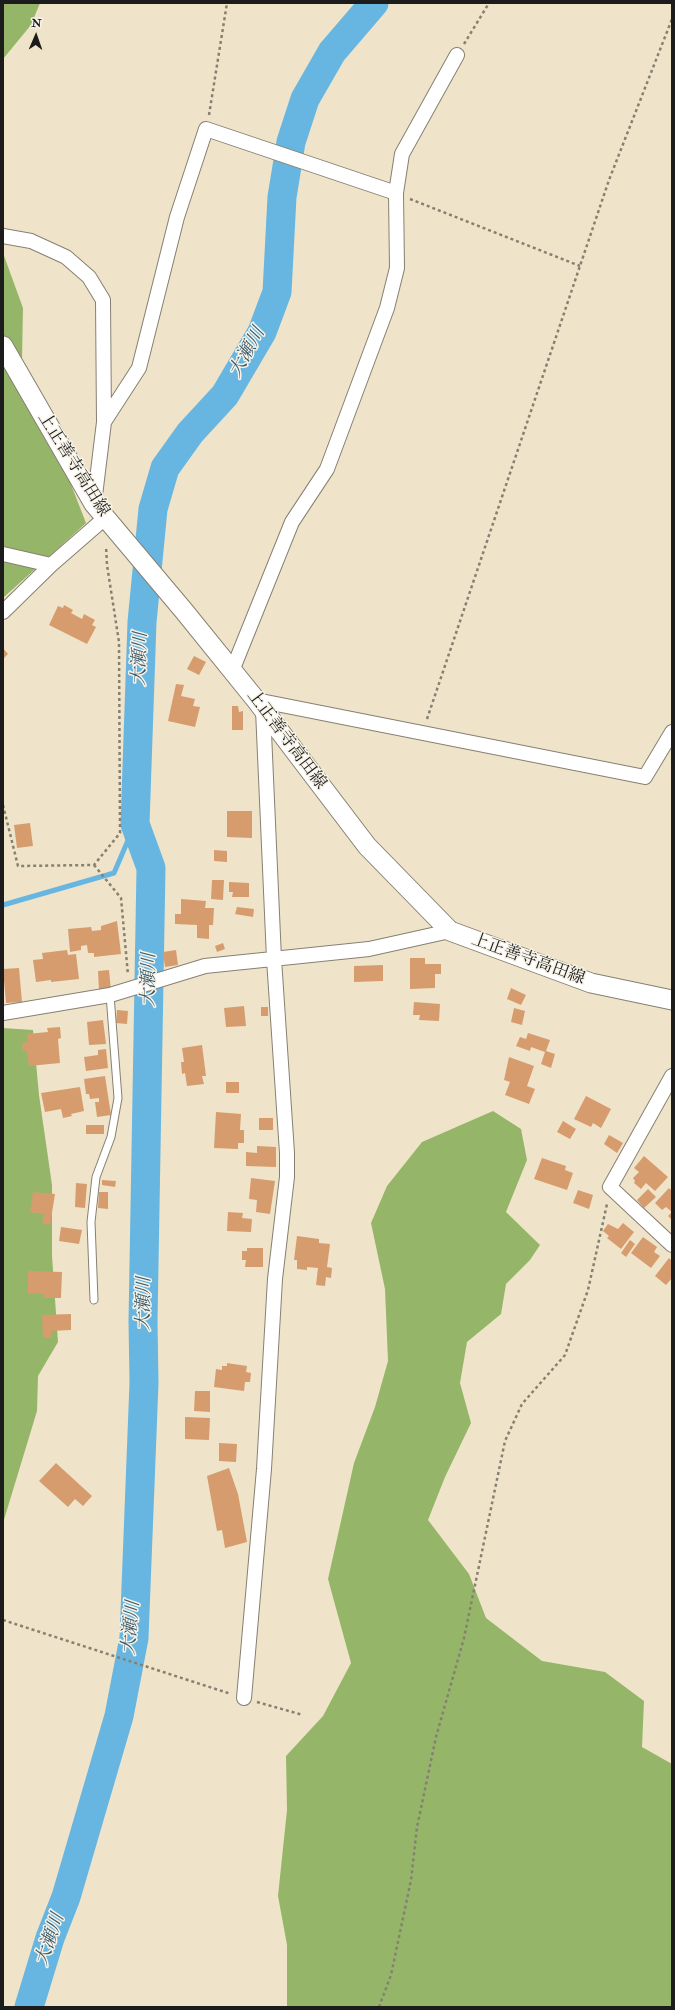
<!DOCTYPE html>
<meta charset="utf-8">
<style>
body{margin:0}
#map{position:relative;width:675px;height:2010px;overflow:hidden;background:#efe4c9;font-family:"IM FELL Double Pica",serif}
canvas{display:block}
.frame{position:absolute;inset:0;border:4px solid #1c1c1c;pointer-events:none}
.north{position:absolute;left:16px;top:16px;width:40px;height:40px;-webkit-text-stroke:3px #f7f3e8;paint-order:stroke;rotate:2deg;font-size:11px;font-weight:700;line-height:16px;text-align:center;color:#1c1c1c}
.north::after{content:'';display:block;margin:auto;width:14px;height:18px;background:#1c1c1c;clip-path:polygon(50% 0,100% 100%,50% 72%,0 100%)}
</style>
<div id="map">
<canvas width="675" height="2010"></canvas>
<div class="frame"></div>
<div class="north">N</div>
</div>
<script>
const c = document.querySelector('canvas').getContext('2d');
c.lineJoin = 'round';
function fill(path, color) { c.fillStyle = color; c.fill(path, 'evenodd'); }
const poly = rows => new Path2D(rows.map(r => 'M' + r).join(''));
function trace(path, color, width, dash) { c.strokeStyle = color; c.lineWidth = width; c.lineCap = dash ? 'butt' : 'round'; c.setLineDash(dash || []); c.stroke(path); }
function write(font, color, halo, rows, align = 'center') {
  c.font = font + ' "IM FELL Double Pica","Noto Serif JP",serif'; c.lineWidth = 3; c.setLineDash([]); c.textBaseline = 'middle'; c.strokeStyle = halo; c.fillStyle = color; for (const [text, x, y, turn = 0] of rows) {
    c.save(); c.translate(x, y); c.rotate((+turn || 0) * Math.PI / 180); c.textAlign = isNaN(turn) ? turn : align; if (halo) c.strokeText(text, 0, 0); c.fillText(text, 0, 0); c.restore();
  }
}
const forest = poly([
 [3,3,40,3,31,25,3,59],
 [3,253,23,308,22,359,86,523,3,598],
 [3,1028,33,1030,39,1095,52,1185,52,1256,58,1342,38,1376,37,1411,3,1523],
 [493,1111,521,1129,527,1160,506,1212,540,1245,530,1260,506,1284,501,1314,467,1342,460,1383,471,1423,445,1477,428,1520,469,1574,486,1618,542,1661,605,1672,644,1701,642,1747,672,1764,672,2007,287,2007,287,1945,278,1896,287,1810,286,1756,323,1716,351,1663,328,1579,354,1463,375,1407,388,1361,385,1289,371,1223,387,1186,422,1142]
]);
const stream = poly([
 [3,905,114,873,135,824]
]);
const river = poly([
 [29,2007,50,1938,66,1897,119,1716,134,1638,144,1383,143,1321,151,868,135,824,142,622,153,509,165,468,190,433,225,395,262,332,277,292,282,197,291,142,305,99,332,52,374,3]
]);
const building = poly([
 [64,605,73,610,71,613,82,619,84,614,95,620,92,625,96,627,87,644,49,625,58,606,63,608],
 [3,648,8,654,3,659],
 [194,656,206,662,199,675,187,669],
 [176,684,184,685,181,696,195,699,193,706,200,707,195,727,168,721],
 [232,706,238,706,239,712,243,711,243,730,232,730],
 [227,811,252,811,252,838,227,837],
 [30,823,33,846,17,848,14,825],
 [214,850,227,851,227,862,214,861],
 [212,880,224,880,223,900,211,899],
 [229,882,249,883,249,897,232,897,233,892,229,892],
 [181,899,206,901,205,908,214,908,213,925,209,925,209,939,197,938,197,925,175,924,175,914,181,914],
 [237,907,254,909,253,917,235,914],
 [117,921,121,954,94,957,94,953,88,953,87,945,81,946,81,950,70,952,68,929,91,927,92,931,101,930,101,926],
 [223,943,225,949,217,952,215,946],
 [67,950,68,955,76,954,79,979,51,982,51,980,36,982,33,960,43,959,42,953],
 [176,950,178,965,165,967,163,952],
 [410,958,425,958,425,964,441,964,441,974,435,974,435,988,410,989],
 [383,965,383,981,354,982,354,966],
 [19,968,22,1002,6,1003,3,969],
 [109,970,111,991,99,991,98,971],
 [511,988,526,995,521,1005,507,999],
 [414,1002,440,1004,439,1021,419,1020,420,1015,413,1015],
 [244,1006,246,1026,226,1027,224,1008],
 [261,1007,268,1007,268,1016,261,1016],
 [514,1008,525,1011,522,1025,511,1022],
 [117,1010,128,1011,127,1024,116,1023],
 [103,1020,106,1044,89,1045,87,1022],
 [60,1027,61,1038,58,1039,60,1063,29,1066,27,1051,23,1051,22,1043,28,1042,27,1034,48,1032,47,1028],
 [528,1033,550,1040,546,1051,555,1054,551,1068,541,1064,545,1052,531,1047,530,1051,516,1046,520,1037,526,1039],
 [202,1045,206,1076,202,1076,204,1084,187,1086,185,1073,182,1074,181,1062,184,1062,182,1048],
 [106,1049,108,1068,86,1071,84,1057,98,1055,98,1050],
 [509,1057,534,1066,527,1086,535,1089,529,1104,505,1095,510,1082,504,1080],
 [105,1076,111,1115,97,1117,95,1102,99,1102,99,1098,90,1099,89,1094,86,1094,84,1079],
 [226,1082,239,1082,239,1093,226,1093],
 [80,1087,84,1111,71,1114,72,1116,63,1118,61,1109,45,1112,41,1093],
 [586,1096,611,1109,601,1128,593,1123,591,1127,574,1119],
 [216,1112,241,1114,240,1130,244,1130,244,1143,238,1143,238,1149,214,1148],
 [259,1118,273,1118,273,1130,259,1130],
 [563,1121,576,1129,570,1139,557,1132],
 [86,1125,104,1125,104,1134,86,1134],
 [609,1135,623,1143,617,1153,604,1144],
 [257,1146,276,1147,276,1167,246,1166,246,1152,257,1153],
 [644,1156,668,1177,655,1191,646,1183,641,1189,634,1183,635,1181,633,1178,639,1172,634,1168],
 [542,1158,566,1166,565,1170,573,1173,567,1190,534,1179],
 [251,1178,275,1181,270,1214,256,1212,257,1200,249,1199],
 [102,1180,116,1181,115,1187,102,1185],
 [76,1183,87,1184,85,1208,75,1207],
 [669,1188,672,1191,672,1220,668,1216,672,1212,666,1207,662,1210,655,1203],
 [648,1189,656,1197,644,1208,637,1200],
 [578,1190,593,1195,589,1209,573,1203],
 [33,1192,55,1194,50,1225,42,1224,44,1214,30,1212],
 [99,1192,108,1192,108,1209,98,1208],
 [228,1212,243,1213,242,1218,252,1219,251,1232,227,1231],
 [623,1223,634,1232,621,1249,607,1238,609,1236,603,1231,608,1224,618,1229],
 [61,1227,82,1230,79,1244,59,1241],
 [297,1236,319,1239,319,1243,330,1244,327,1267,332,1268,331,1278,326,1277,325,1286,316,1285,318,1268,307,1267,307,1270,297,1269,297,1260,294,1260],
 [643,1237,657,1247,654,1252,660,1256,651,1268,631,1253],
 [630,1240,635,1244,626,1257,621,1253],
 [247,1248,263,1248,263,1267,245,1267,246,1260,242,1260,242,1251,247,1251],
 [669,1258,672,1261,672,1278,666,1285,655,1276],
 [28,1271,62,1272,61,1298,43,1298,43,1294,28,1293],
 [71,1314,71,1330,51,1331,52,1337,43,1338,42,1315],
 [227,1363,247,1366,246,1372,251,1373,250,1382,245,1382,244,1391,214,1387,216,1369,222,1370,222,1366,227,1366],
 [195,1391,210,1391,210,1412,194,1411],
 [185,1417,210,1418,209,1440,185,1439],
 [219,1443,237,1444,236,1462,219,1461],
 [56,1463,92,1496,83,1506,75,1499,68,1507,39,1481],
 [229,1468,238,1494,247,1542,225,1548,222,1530,217,1531,207,1476]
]);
const path = poly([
 [464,44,489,3],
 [209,115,227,3],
 [410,199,580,266],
 [427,719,609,180,672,19],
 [3,805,18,866,94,865,120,833,119,642,107,565,106,546],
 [94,865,121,898,128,975],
 [3,1620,231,1694],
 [257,1702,303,1715],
 [379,2007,391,1975,411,1880,417,1827,436,1737,464,1638,505,1441,522,1404,565,1355,588,1290,607,1204]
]);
const lane = poly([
 [94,1300,91,1222,96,1177,111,1137,118,1098,110,995]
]);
const street = poly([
 [3,236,31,241,66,257,89,277,103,300,104,422,94,504],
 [104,422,139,368,177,217,206,129,396,193],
 [3,554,51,565],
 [3,612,51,565,105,518],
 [232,671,292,522,327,469,387,308,397,268,396,193,402,154,457,55],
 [256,700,645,777,672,732],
 [3,1013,110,995,205,966,369,949,450,931],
 [672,1076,610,1187,672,1245],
 [244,1698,264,1469,275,1279,287,1177,287,1153,274,959,263,710]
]);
const secondary = poly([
 [3,346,94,504,184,611,256,700,367,846,450,931,591,983,672,1000]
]);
const streetNames = [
 ["上正善寺高田線",73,465,58],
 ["上正善寺高田線",286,740,53],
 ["上正善寺高田線",528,960,20]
];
const waterNames = [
 ["大瀬川",248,353,-61],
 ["大瀬川",141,659,-88],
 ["大瀬川",150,980,-89],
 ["大瀬川",145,1304,-89],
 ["大瀬川",132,1628,-85],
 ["大瀬川",51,1940,-71]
];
fill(forest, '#95b669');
trace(stream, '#67b6e1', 5);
trace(river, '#67b6e1', 29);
fill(building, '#d69c6d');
trace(lane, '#868072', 9);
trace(street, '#868072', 16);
trace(secondary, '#868072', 21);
trace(path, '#868072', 2.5, [3, 3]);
trace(lane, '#fff', 7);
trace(street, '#fff', 14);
trace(secondary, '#fff', 19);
write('17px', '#1c1c1c', '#f7f3e8', streetNames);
write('italic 18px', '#3a5a6b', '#f7f3e8', waterNames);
</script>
